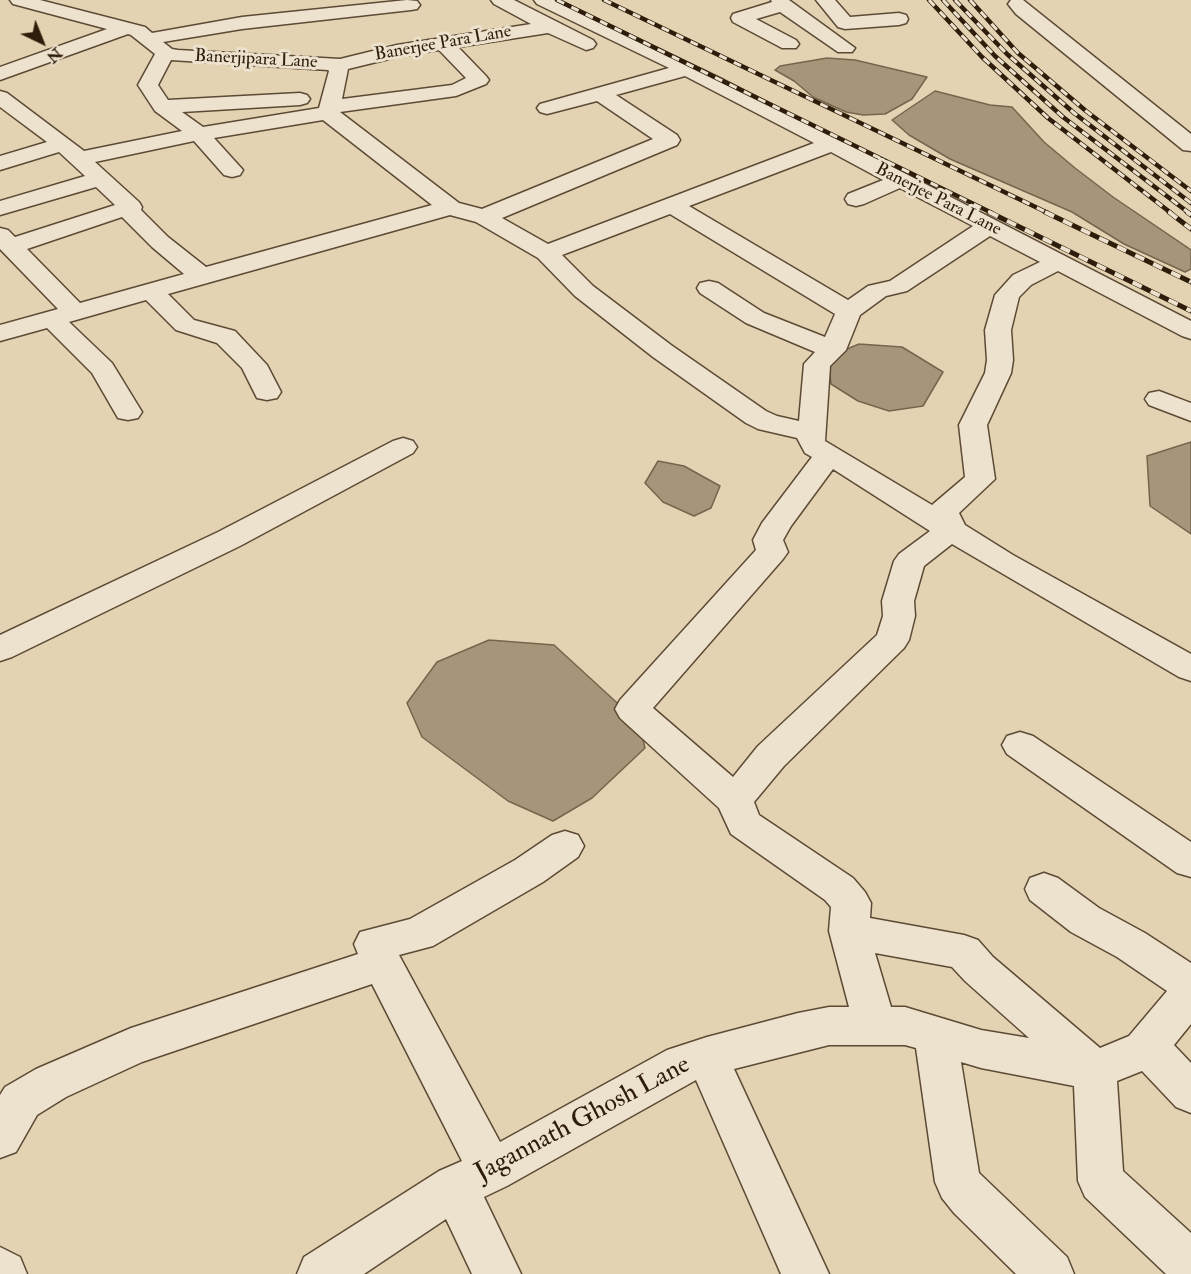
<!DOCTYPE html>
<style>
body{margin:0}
#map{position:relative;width:1191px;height:1274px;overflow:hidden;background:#e4d3b2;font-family:"IM FELL Double Pica",serif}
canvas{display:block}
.north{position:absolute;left:12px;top:12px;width:60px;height:60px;-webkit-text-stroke:4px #ede2cd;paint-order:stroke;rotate:137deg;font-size:16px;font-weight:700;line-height:24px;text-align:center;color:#2e1d0b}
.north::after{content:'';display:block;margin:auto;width:21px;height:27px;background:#2e1d0b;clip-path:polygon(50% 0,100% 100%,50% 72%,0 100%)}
</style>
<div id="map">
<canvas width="1191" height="1274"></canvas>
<div class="north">N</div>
</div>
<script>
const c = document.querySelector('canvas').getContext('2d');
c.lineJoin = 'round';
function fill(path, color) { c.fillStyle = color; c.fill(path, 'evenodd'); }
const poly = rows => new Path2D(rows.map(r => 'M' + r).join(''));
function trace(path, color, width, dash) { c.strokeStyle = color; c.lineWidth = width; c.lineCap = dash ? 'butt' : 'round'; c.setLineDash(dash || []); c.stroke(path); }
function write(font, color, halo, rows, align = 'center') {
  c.font = font + ' "IM FELL Double Pica",serif'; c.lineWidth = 6; c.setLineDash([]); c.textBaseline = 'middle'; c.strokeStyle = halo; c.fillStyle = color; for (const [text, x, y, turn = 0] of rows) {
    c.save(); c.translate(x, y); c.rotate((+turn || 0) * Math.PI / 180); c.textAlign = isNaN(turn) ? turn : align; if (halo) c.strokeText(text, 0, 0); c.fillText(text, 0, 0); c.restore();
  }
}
const water = poly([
 [827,58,855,60,927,77,912,99,885,114,863,115,846,112,813,97,794,81,775,70,780,66,827,58],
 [935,91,990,105,1012,107,1044,142,1075,168,1113,197,1191,250,1191,269,1185,272,1124,244,1072,212,950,159,909,135,892,120,935,91],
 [859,344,902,347,943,372,923,406,889,411,858,401,831,384,828,357,859,344],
 [1191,442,1191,534,1150,506,1147,456,1191,442],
 [658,461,684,466,720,486,711,508,694,516,663,502,645,483,658,461],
 [489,640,554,645,639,723,645,748,592,798,553,821,508,801,422,737,407,703,437,662,489,640]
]);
const minor = poly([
 [10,0,40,0,145,27,152,33,242,17,407,0,417,1,420,5,417,9,411,10,242,29,163,42,172,49,178,50,340,59,397,45,531,24,494,4,491,0,514,0,593,40,596,44,593,48,586,50,548,33,458,47,486,76,489,80,486,84,456,96,340,112,459,203,482,209,653,139,597,101,547,114,540,112,537,108,540,104,669,68,537,4,534,0,557,0,718,77,1191,321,1191,339,1182,336,1058,271,1031,285,1019,297,1011,330,1013,360,1011,373,987,425,995,479,959,513,965,525,1013,555,1191,654,1191,681,1179,677,952,544,924,566,914,601,915,616,909,640,904,648,784,766,754,802,759,815,853,878,865,892,871,903,870,918,964,935,978,940,993,957,1100,1048,1129,1036,1167,991,1117,957,1071,932,1030,900,1025,889,1030,878,1044,873,1058,878,1099,908,1145,933,1191,963,1191,1024,1174,1045,1191,1063,1191,1113,1176,1107,1142,1071,1117,1081,1123,1171,1191,1233,1191,1274,1166,1274,1085,1197,1078,1181,1074,1086,981,1068,961,1062,979,1173,1067,1257,1074,1274,1016,1274,954,1213,942,1198,935,1182,916,1048,905,1045,829,1045,734,1069,829,1274,781,1274,696,1080,507,1186,484,1197,521,1274,472,1274,446,1219,364,1274,297,1274,304,1257,439,1171,462,1161,372,984,142,1062,66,1097,37,1115,16,1152,0,1158,0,1095,5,1087,36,1069,131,1028,358,954,354,944,360,932,410,919,515,860,552,835,565,831,578,835,584,846,578,857,543,882,433,946,399,955,500,1142,667,1050,707,1037,798,1013,829,1007,849,1007,829,931,831,907,825,900,731,834,719,808,620,718,615,709,620,700,756,550,753,540,762,523,812,457,805,453,797,438,758,429,746,423,653,357,575,296,538,258,476,222,450,215,168,294,194,320,235,331,267,365,281,392,277,398,267,400,257,398,242,368,217,343,176,330,146,300,69,322,112,363,142,412,138,418,128,420,118,418,92,373,47,328,0,341,0,325,58,309,0,249,0,228,8,230,15,237,115,205,96,187,0,215,0,201,85,176,59,152,0,170,0,156,47,142,0,107,0,91,7,93,84,151,182,131,155,111,138,85,155,54,131,35,128,34,0,80,0,67,107,29,13,4,10,0],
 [439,50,466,78,452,85,342,99,348,69,397,57,439,50],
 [171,60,328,70,329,71,319,108,203,127,182,112,300,105,307,103,310,99,307,95,300,93,168,100,158,85,171,60],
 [685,76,814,143,548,244,502,218,677,145,680,140,677,135,616,95,685,76],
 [323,120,432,205,206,267,168,237,141,210,142,207,139,202,95,162,194,141,224,175,232,177,240,175,243,170,214,138,323,120],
 [831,152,883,180,848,194,845,199,848,204,856,206,864,204,900,188,973,226,890,281,868,286,848,300,689,206,831,152],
 [670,214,835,314,825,337,764,313,718,283,709,281,700,283,697,288,700,293,746,323,815,352,804,364,799,421,777,416,766,411,671,345,593,286,562,255,670,214],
 [122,217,152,247,184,274,80,303,27,249,122,217],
 [990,236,1040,262,1013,275,995,295,985,330,987,360,985,373,959,425,965,477,932,505,825,441,830,366,846,350,860,315,886,296,907,291,990,236],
 [833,469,930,531,899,554,894,561,882,601,883,616,877,635,758,746,733,777,653,708,783,559,788,552,783,540,791,526,833,469],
 [875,953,952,967,965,981,1029,1038,981,1030,905,1007,891,1007,875,953],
 [771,0,789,0,855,48,852,52,838,52,780,12,756,19,796,40,799,44,796,48,782,48,733,22,731,18,733,14,772,2,771,0],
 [816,0,835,0,850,17,899,13,906,15,908,19,906,23,899,25,845,29,838,27,816,0],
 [1011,0,1023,0,1191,134,1191,151,1183,150,1016,14,1008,4,1011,0],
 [1159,391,1191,403,1191,421,1149,405,1145,399,1149,393,1159,391],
 [403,438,413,441,417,447,413,453,240,546,12,657,0,661,0,635,218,532,393,441,403,438],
 [1020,732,1033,736,1191,842,1191,877,1177,873,1007,754,1002,745,1007,736,1020,732],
 [0,1247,20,1257,27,1274,0,1274,0,1247]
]);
const railFar1 = poly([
 [557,0,992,213],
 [604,0,1048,213],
 [929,0,982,57,1048,118,1171,213],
 [943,0,995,56,1063,117,1189,213],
 [955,0,1007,54,1074,113,1191,203],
 [970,0,1018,53,1086,111,1191,191]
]);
const rail = poly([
 [989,212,1191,311],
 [1045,212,1191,282],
 [1169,212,1191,229],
 [1187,212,1191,215]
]);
const farStreetnames = [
 ["Banerjee Para Lane",443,44,-10],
 ["Banerjipara Lane",256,60,3],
 ["Banerjee Para Lane",938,200,27]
];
const nearStreetnames = [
 ["Jagannath Ghosh Lane",583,1120,-28]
];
fill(water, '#a69579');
trace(water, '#76654d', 1.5);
trace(minor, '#5c4a35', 3);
fill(minor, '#ede2cd');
trace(railFar1, '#2e1d0b', 4.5);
trace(rail, '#2e1d0b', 5);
trace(railFar1, '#ede2cd', 3, [8]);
trace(rail, '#ede2cd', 4, [10]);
write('18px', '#2e1d0b', '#ede2cd', farStreetnames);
write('26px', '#2e1d0b', '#ede2cd', nearStreetnames);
</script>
